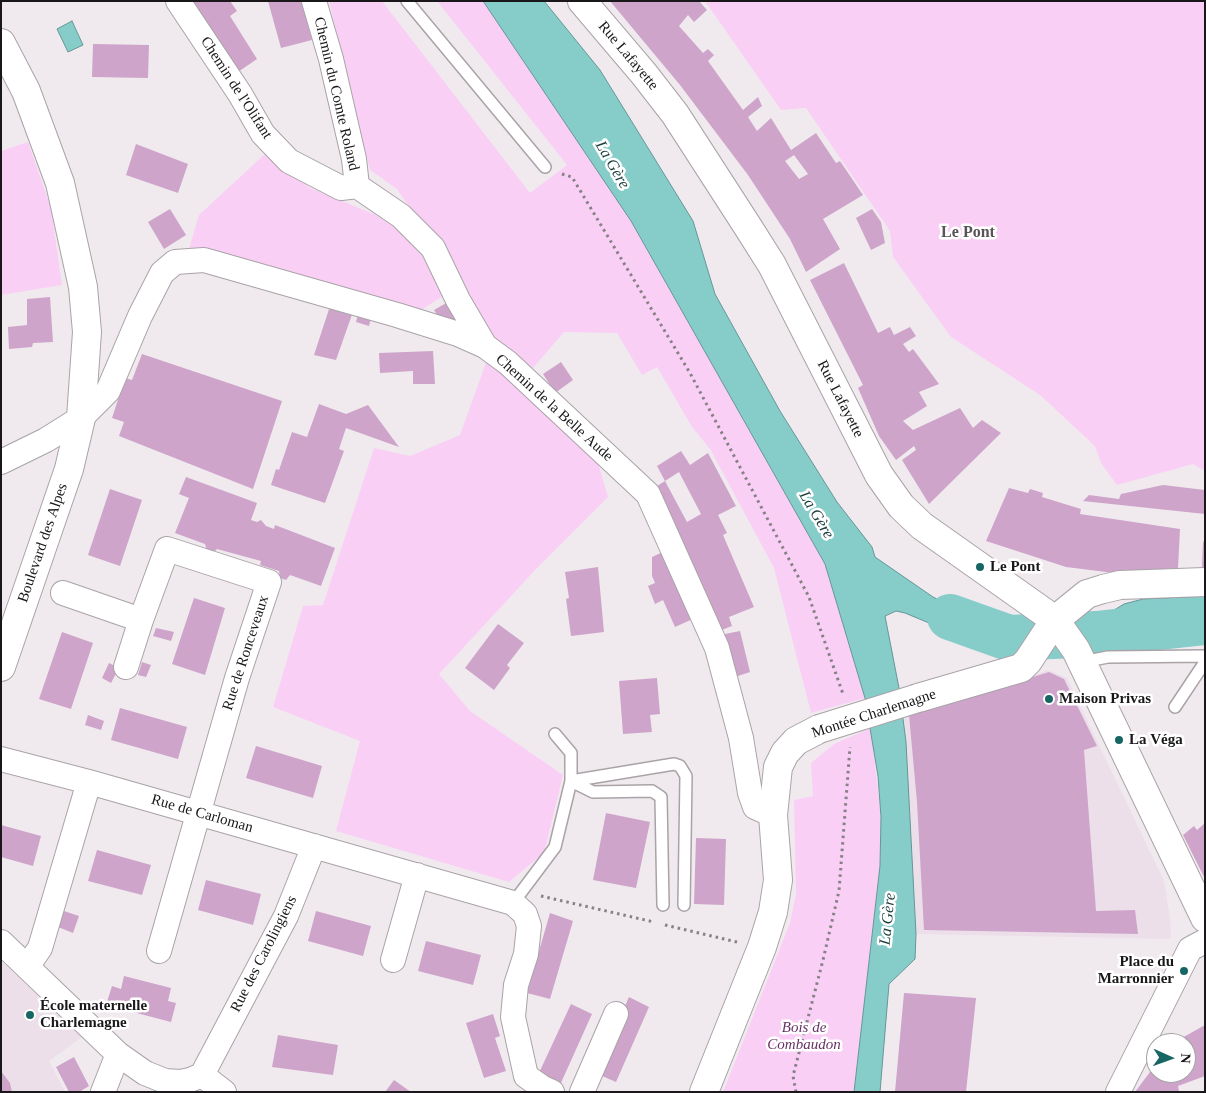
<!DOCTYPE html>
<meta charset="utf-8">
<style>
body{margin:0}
#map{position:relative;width:1206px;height:1093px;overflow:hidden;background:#f0eaef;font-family:Georgia,serif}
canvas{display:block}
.frame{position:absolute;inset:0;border:2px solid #191719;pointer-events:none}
.north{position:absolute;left:1146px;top:1033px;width:50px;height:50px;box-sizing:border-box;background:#fff;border:1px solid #a3a2a3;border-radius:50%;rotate:92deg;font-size:14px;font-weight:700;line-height:20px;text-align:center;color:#191719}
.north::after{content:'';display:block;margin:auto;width:18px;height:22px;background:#186664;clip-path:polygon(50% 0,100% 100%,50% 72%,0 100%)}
</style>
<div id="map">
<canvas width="1206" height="1093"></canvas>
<div class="frame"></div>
<div class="north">N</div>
</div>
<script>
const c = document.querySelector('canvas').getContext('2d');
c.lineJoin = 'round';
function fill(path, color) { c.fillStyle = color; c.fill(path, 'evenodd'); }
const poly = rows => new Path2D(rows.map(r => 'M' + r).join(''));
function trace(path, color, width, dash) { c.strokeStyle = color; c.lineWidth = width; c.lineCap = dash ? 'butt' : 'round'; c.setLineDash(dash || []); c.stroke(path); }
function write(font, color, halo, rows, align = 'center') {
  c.font = font + ' Georgia,serif'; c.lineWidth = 5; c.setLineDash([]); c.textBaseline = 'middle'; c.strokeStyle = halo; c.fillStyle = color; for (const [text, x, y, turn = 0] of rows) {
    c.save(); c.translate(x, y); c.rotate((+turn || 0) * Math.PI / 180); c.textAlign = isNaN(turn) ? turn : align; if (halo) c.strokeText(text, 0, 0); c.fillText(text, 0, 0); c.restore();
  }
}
const built = poly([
 [1048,670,1067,678,1164,881,1170,918,1171,939,916,934,903,714],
 [1,961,82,1037,49,1061,65,1092,1,1092]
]);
const green = poly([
 [329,1,382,1,530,193,567,165,437,1,483,1,631,221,825,564,865,698,811,713,774,568,710,449,692,427,657,367,642,375,617,333,564,332,533,368,493,343,462,284,397,189,370,170],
 [705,1,1205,1,1205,471,1193,464,1117,485,1101,463,1095,446,1040,395,951,337,893,257,890,231,806,108,781,110],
 [28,142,51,208,62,285,1,295,1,151],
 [266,153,310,188,376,215,403,233,436,273,446,294,415,314,189,249,199,215],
 [487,360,500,368,598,463,608,497,537,568,439,674,470,711,563,775,544,853,509,882,336,831,360,741,273,707,303,606,323,605,374,448,410,456,460,435],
 [871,728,881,817,880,866,854,1092,723,1092,790,923,796,894,794,800,813,796,811,763,834,744]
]);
const water = poly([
 [483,1,544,1,600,70,693,221,715,294,780,411,837,502,872,547,875,557,933,597,1009,635,1008,640,982,645,905,613,896,611,885,616,899,688,906,742,916,934,915,959,889,984,880,1092,854,1092,880,866,881,817,878,776,865,698,825,564,631,221,483,1],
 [72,21,83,45,68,52,57,29,72,21],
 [1205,596,1205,627,1103,637,1096,634,1106,615,1124,604,1143,599,1205,596]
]);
const river = poly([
 [950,617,1009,638,1096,634,1205,622]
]);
const building = poly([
 [191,1,230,1,237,11,230,16,257,59,238,72],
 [268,1,301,1,312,40,281,48],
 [610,1,699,1,707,10,694,22,688,15,679,26,703,53,708,49,714,55,708,61,743,110,758,97,762,106,748,117,757,131,771,118,791,150,816,133,836,163,840,161,863,195,823,219,840,249,806,272,790,239,748,175,680,85],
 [794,155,808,174,799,179,785,161],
 [93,44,149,45,148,78,92,77],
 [136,144,188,164,178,193,126,175],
 [170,209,186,235,164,249,148,222],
 [872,209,881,222,885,243,871,250,856,218],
 [844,263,878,333,890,327,894,335,910,327,916,336,903,344,909,352,913,349,939,384,919,392,927,406,903,421,913,430,960,408,973,428,982,420,1001,433,929,504,902,460,916,450,914,446,896,460,879,436,858,388,863,385,810,280],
 [50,297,53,342,33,343,32,347,9,349,8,327,27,325,27,299],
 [448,302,458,319,444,326,434,310],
 [331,303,354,309,336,360,314,355],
 [359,310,372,314,369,326,356,322],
 [433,351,435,384,413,384,413,371,380,373,379,353],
 [142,354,282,401,253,489,119,436,124,422,112,418,125,378,132,380],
 [561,362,573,380,555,393,543,374],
 [319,404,346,414,368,405,399,447,346,428,339,449,344,451,325,503,271,485,276,469,279,470,292,432,307,437],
 [681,451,690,465,708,453,736,506,718,515,727,533,723,535,754,607,729,617,732,626,714,633,651,490,665,481,687,522,701,514,679,472,665,481,657,466],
 [186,477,257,503,251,520,257,522,261,520,266,526,274,529,275,525,335,548,321,586,290,575,286,580,280,578,279,571,260,565,261,561,217,549,213,553,207,551,205,544,175,533,189,498,179,494],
 [1163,485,1205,490,1205,514,1083,501,1089,495,1119,499,1121,494],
 [1009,488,1028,493,1030,489,1043,493,1042,497,1081,509,1080,514,1180,529,1178,568,1114,573,1066,567,986,541],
 [110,489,142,500,120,566,88,555],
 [1205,540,1205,567,1202,567,1203,542],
 [665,551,695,618,675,627,663,600,655,604,648,586,655,583,652,576,652,557],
 [598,567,604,632,571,636,566,599,569,598,565,572],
 [194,598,225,608,205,675,172,664],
 [498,624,524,643,507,665,510,668,494,690,465,668],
 [156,628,174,632,171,641,153,636],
 [740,631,750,672,729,679,715,636],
 [62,632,93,643,71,709,39,699],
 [142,662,151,665,146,677,138,675],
 [109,663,119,668,111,683,102,678],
 [1049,672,1064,679,1097,746,1084,750,1096,911,1135,910,1138,934,924,930,917,802,909,715],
 [657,678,660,714,650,715,652,732,623,734,619,681],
 [120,708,187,727,178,759,111,740],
 [88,715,104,721,101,730,85,725],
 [256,746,322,766,313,798,246,778],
 [606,813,650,822,636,888,593,880],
 [1205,823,1205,879,1183,835,1194,826,1197,830],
 [1,825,41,836,33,866,1,857],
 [696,838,726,839,724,905,694,904],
 [97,850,151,865,142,895,88,881],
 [206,880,261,894,253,925,198,910],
 [64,911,79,916,73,933,58,927],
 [316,911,371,926,363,956,308,941],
 [550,913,573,921,550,999,527,993],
 [426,941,481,955,473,985,418,971],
 [124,976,171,988,168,1001,176,1003,171,1022,106,1005,112,986,121,989],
 [904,993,976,998,966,1092,895,1092],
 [629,997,649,1007,616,1082,595,1073],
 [571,1004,592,1014,560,1085,538,1075],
 [493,1014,500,1036,495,1038,506,1071,484,1078,466,1023],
 [1205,1025,1205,1076,1178,1086,1179,1091,1177,1092,1135,1092,1156,1064,1156,1073,1186,1073,1186,1043,1173,1043],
 [278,1035,338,1045,333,1075,272,1067],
 [74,1057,89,1086,79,1092,69,1092,56,1067],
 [1,1071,10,1083,12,1092,1,1092],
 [394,1080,411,1092,385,1092]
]);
const path = poly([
 [562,174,572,177,690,373,809,597,843,694],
 [541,896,654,922],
 [665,925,737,942],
 [796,1092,793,1076,823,960,839,891,850,747]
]);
const service = poly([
 [407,1,545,167],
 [1082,662,1108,657,1205,656],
 [1175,707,1205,662],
 [571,781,674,764,680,766,686,776,684,905],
 [571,781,593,792,652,791,661,797,663,905],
 [513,903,555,847,571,781,571,753,555,734]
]);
const minor = poly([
 [178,1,240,94,263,134,289,161,341,188,357,186,401,216,433,248,458,300,485,346],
 [314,1,331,59,354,159,357,186],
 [1,462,46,440,81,418,108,391,140,316,162,273,175,262,204,260,397,315,458,334,485,346,508,363,648,494,717,648,741,738,750,793,755,807,773,815],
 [63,593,141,620,167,549,269,582,237,678,159,951],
 [126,667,141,620],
 [1,759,89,782,513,903,525,914,529,926,526,954,516,985,513,1017,526,1076,543,1088,552,1092],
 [1,942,118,1054,145,1073,165,1081,180,1082,190,1080,202,1075,286,916,314,846],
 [393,960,417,875],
 [27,967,40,948,89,782],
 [202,1075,224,1092],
 [103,1092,118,1054],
 [582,1092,616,1014],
 [1118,1092,1190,949,1205,941]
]);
const tertiary = poly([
 [1,43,26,91,60,183,83,287,87,332,81,418,69,469,1,667],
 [918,698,1021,668,1028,661,1055,620],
 [704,1092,762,947,773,912,778,880,773,815,778,767,785,753,796,741,819,729]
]);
const secondary = poly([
 [582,1,644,74,675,114,748,227,772,265,879,475,901,506,922,526,1055,620,1076,650,1205,918],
 [1055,620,1087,594,1103,589,1120,585,1205,582]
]);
const tertiaryBridge = poly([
 [819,729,918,698]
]);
const markers = [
 [980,567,5,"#186664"],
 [1049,699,5,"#186664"],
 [1119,740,5,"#186664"],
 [1184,971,5,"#186664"],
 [30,1015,5,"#186664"]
];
const streetNames = [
 ["Rue Lafayette",628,56,50],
 ["Chemin de l'Olifant",236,88,57],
 ["Chemin du Comte Roland",336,94,77],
 ["Rue Lafayette",840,399,63],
 ["Chemin de la Belle Aude",554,408,42],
 ["Boulevard des Alpes",43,543,-71],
 ["Rue de Ronceveaux",246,653,-72],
 ["Montée Charlemagne",874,714,-18],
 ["Rue de Carloman",202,814,16],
 ["Rue des Carolingiens",264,954,-63]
];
const poiNames = [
 ["Le Pont",990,567],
 ["Maison Privas",1059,699],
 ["La Véga",1129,740],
 ["Place du",1174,962,"right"],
 ["Marronnier",1174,979,"right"],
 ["École maternelle",40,1006],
 ["Charlemagne",40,1023]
];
const parkNames = [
 ["Bois de",804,1028],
 ["Combaudon",804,1045]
];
const waterNames = [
 ["La Gère",612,165,60],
 ["La Gère",816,515,59],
 ["La Gère",888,919,-84]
];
const neighbourhoodNames = [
 ["Le Pont",968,233]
];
fill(built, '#ecdfea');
fill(green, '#facff5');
fill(water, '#86cdca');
trace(water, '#659695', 1);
trace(river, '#86cdca', 46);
fill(building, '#cea4ca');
trace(service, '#a9a3a8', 14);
trace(minor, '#a9a3a8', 26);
trace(tertiary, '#a9a3a8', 30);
trace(secondary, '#a9a3a8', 30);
trace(path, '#858185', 3, [2.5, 4]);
trace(service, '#fff', 11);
trace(minor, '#fff', 24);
trace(tertiary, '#fff', 28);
trace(secondary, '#fff', 28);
trace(tertiaryBridge, '#a9a3a8', 30, []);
trace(tertiaryBridge, '#fff', 28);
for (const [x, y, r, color] of markers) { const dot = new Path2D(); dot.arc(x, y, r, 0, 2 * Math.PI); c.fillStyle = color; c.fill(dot); trace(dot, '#fff', 2); }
write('15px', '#191719', '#fff', streetNames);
write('bold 15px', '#191719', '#fff', poiNames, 'left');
write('italic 15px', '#663263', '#fff', parkNames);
write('italic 16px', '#1b3d3c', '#fff', waterNames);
write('bold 16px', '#585357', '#fff', neighbourhoodNames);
</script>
